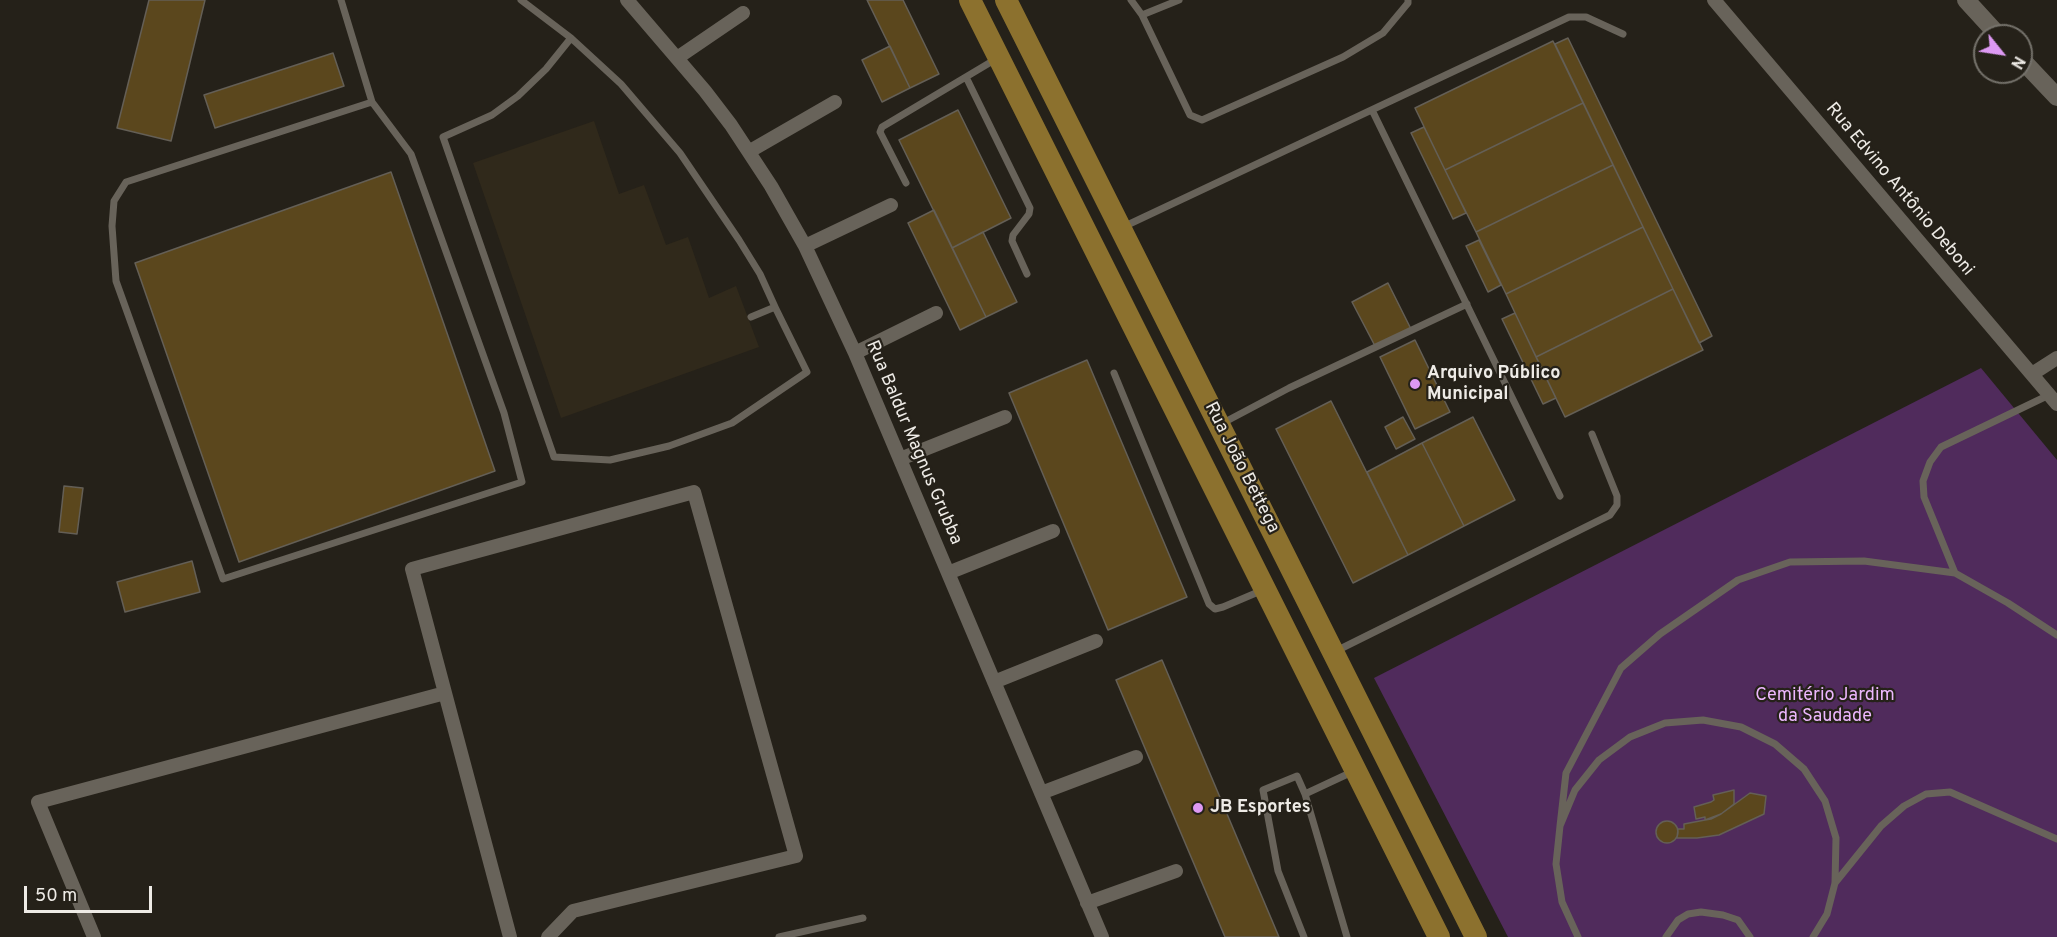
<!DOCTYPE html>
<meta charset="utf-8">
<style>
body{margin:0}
#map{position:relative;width:2057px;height:937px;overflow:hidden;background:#252119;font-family:Overpass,sans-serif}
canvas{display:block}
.north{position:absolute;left:1973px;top:24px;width:60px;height:60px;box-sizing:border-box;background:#252119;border:2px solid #75726b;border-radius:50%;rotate:120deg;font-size:16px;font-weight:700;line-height:24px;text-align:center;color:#eeebe6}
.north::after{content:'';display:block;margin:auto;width:21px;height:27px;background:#dd99f3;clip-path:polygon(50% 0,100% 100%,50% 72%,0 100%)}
.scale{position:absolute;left:24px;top:886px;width:128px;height:27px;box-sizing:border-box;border:3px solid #eeebe6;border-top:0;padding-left:8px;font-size:18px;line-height:21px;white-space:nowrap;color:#eeebe6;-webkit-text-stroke:4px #252119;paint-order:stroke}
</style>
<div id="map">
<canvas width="2057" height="937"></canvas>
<div class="north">N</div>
<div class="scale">50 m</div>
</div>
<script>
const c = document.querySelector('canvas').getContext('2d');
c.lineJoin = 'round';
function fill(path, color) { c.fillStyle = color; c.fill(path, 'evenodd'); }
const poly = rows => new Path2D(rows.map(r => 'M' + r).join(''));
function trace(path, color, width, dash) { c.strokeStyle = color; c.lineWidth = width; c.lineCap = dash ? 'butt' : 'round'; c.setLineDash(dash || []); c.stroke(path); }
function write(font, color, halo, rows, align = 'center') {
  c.font = font + ' Overpass,sans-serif'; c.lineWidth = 4.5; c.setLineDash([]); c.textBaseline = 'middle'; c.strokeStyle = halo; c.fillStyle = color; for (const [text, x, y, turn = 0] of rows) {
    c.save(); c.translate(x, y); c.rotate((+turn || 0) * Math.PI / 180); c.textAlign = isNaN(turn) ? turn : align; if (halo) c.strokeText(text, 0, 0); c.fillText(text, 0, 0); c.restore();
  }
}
const built = poly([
 [594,121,619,194,644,185,666,245,688,237,709,298,736,286,759,347,561,418,473,163]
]);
const green = poly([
 [1981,368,2057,460,2057,937,1508,937,1374,678]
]);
const building = poly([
 [149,0,205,0,171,141,117,128,149,0],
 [867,0,903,0,939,74,910,88,867,0],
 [1568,38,1712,336,1699,343,1555,44,1568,38],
 [1553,41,1583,103,1445,170,1415,108,1553,41],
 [890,46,910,88,882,102,862,60,890,46],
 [333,53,344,86,215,128,204,95,333,53],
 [1583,103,1613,165,1476,232,1445,170,1583,103],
 [958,110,1011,218,952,248,899,140,958,110],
 [1424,127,1466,213,1453,219,1411,133,1424,127],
 [1613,165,1643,227,1506,294,1476,232,1613,165],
 [391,172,495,471,239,562,135,263,391,172],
 [934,210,986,317,960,330,908,223,934,210],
 [1643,227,1673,289,1536,357,1506,294,1643,227],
 [983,232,1017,302,986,317,952,248,983,232],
 [1479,240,1501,285,1488,292,1466,246,1479,240],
 [1388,283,1411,329,1375,346,1352,302,1388,283],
 [1673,289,1703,350,1565,417,1536,357,1673,289],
 [1515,313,1556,398,1543,404,1502,319,1515,313],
 [1415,340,1450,412,1415,429,1380,357,1415,340],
 [1087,360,1187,597,1108,630,1009,393,1087,360],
 [1331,401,1408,555,1353,583,1276,429,1331,401],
 [1403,417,1415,439,1396,449,1385,427,1403,417],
 [1473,417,1515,500,1464,526,1422,443,1473,417],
 [1422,443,1464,526,1408,555,1367,472,1422,443],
 [64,486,83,488,77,534,59,532,64,486],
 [192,561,200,592,125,612,117,582,192,561],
 [1162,660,1279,937,1225,937,1116,680,1162,660],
 [1734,790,1734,804,1721,814,1711,819,1705,820,1705,817,1696,819,1694,807,1711,802,1714,800,1713,795,1734,790],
 [1750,793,1766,796,1764,814,1719,835,1697,838,1677,838,1678,829,1684,829,1684,824,1705,820,1721,814,1750,793],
 '1656 832a11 11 0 1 1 22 0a11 11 0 1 1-22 0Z'
]);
const service = poly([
 [341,0,372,102,411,154,504,413,522,482,223,579,116,281,112,226,114,201,126,182,372,102],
 [521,0,571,38,621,84,680,153,739,240,760,274,775,307,751,317],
 [1131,0,1142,15,1190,115,1202,120,1343,57,1383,33,1408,3,1408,0],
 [1142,15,1179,0],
 [571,38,546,69,518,96,492,115,443,137,554,457,610,460,669,446,732,423,807,372,775,307],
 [966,77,1030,208,1029,214,1013,235,1012,241,1027,274],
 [1372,110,1560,496],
 [906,183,880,132,882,127,996,59],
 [1123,227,1569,17,1586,17,1623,34],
 [1114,373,1209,604,1215,609,1223,607,1263,590],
 [1221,424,1289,388,1467,304],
 [1955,573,1924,497,1923,481,1930,462,1941,447,2049,395],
 [1336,651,1610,515,1617,505,1617,496,1592,434],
 [1305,794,1352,772],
 [1560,826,1566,773,1621,668,1660,634,1738,580,1790,562,1864,561,1955,573,2008,603,2057,635],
 [1835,883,1881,826,1904,806,1926,794,1950,792,2057,839],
 [779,937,863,918],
 [1304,937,1278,871,1263,790,1297,776,1305,794,1347,937],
 [1578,937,1562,902,1556,864,1560,826,1575,790,1599,760,1630,737,1665,723,1703,720,1741,727,1775,744,1804,769,1825,801,1836,838,1835,883,1827,914,1813,937],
 [1666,937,1678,920,1688,914,1701,912,1723,915,1738,920,1750,937]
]);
const minor = poly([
 [627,0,705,91,731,125,771,186,805,246,855,353,1102,937],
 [1714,0,2057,404],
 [677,58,743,13],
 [750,151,835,102],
 [805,246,891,205],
 [855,353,936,313],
 [2032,374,2057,358],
 [900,459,1005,417],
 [948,573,1053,531],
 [994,682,1096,641],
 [1041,793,1136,757],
 [1087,903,1176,871],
 [94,937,38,802,445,693],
 [510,937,412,569,694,492,796,856,573,911,548,937]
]);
const tertiary = poly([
 [1966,0,1999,36],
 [2021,59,2057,97]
]);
const primary = poly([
 [970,0,1439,937],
 [1006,0,1476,937]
]);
const markers = [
 [1415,384,6,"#dd99f3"],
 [1198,808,6,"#dd99f3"]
];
const streetNames = [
 ["Rua Edvino Antônio Deboni",1899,190,50],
 ["Rua Baldur Magnus Grubba",913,443,67],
 ["Rua João Bettega",1241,468,63]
];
const poiNames = [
 ["Arquivo Público",1427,374],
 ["Municipal",1427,395],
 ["JB Esportes",1210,808]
];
const parkNames = [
 ["Cemitério Jardim",1825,696],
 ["da Saudade",1825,717]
];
fill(built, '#30291b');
fill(green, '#502b5c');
fill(building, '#5b471d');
trace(building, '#645f56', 1.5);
trace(service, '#68635a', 7);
trace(minor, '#68635a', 14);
trace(tertiary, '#68635a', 18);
trace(primary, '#8c712e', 22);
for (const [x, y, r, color] of markers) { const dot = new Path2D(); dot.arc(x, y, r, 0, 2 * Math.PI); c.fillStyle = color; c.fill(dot); trace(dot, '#252119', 2); }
write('18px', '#eeebe6', '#252119', streetNames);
write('bold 18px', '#eeebe6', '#252119', poiNames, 'left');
write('18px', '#ecb7fd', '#252119', parkNames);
</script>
